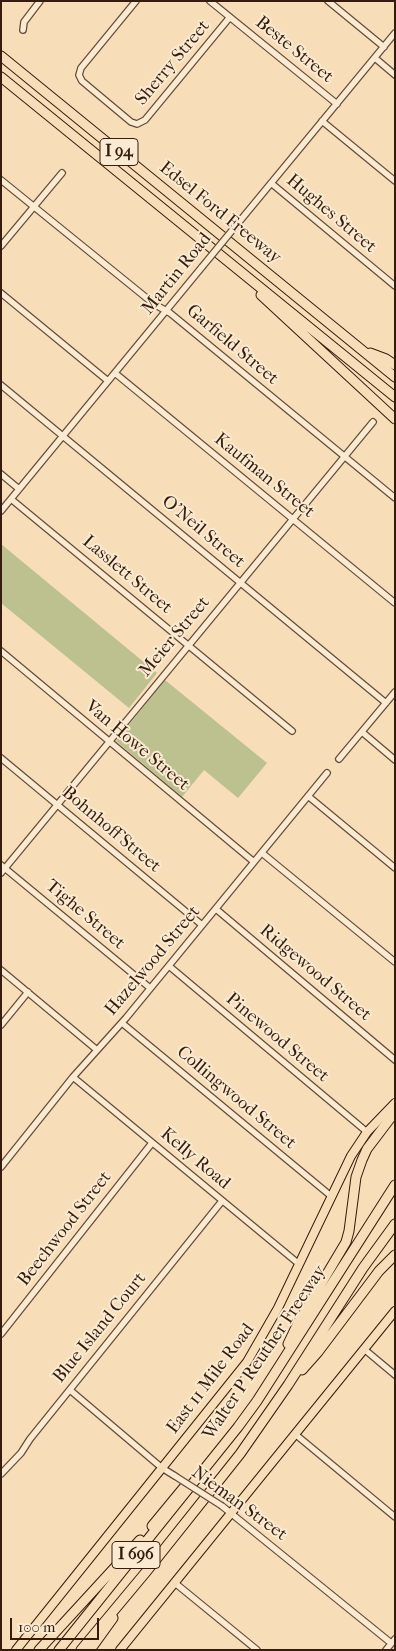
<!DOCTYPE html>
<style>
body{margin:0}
#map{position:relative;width:396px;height:1651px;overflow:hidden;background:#f7deb8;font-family:"IM FELL French Canon",serif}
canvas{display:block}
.frame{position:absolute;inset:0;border:2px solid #351c0e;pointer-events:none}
.scale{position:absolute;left:10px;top:1618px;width:89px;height:22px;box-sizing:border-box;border:2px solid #351c0e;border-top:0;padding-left:6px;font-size:15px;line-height:18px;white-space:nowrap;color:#351c0e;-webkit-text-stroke:4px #faead1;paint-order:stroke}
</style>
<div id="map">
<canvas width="396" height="1651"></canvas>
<div class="frame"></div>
<div class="scale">100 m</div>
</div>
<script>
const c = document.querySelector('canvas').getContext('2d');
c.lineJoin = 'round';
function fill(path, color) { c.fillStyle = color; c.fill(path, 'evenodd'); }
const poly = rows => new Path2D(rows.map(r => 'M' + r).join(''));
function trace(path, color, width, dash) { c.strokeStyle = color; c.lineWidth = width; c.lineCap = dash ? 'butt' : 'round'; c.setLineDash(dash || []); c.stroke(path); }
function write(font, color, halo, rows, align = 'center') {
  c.font = font + ' "IM FELL French Canon",serif'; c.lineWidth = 4; c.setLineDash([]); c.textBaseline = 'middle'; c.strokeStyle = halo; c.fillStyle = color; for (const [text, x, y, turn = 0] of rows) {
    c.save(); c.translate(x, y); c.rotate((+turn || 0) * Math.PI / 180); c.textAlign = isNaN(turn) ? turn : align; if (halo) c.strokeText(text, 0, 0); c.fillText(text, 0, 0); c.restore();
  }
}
const green = poly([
 [1,544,157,673,129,708,1,603],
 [165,680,267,763,238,798,204,770,182,797,116,741]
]);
const minor = poly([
 [136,1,81,68,79,75,82,81,131,122,137,124,145,120,230,17],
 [210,1,337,104],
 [328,1,384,47],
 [23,30,24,22,40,1],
 [375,58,395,75],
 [322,121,395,181],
 [1,180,154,304,170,313,395,498],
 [271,183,395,286],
 [239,222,395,33],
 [1,246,62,173],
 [1,293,108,381],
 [115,373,395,603],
 [1,385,386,703],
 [1,474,19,489],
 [11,499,292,731],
 [1,511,202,267],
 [1,651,254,862],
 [362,732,395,760],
 [1,758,202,925],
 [339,759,395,692],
 [308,796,395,868],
 [262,853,395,962],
 [1,865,150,988],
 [1,873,373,422],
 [216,909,395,1060],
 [169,966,367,1132],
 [1,970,97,1050],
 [122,1023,331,1196],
 [1,1025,28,992],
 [73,1077,299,1264],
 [1,1167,73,1077,126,1018,327,773],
 [1,1334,152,1143],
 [364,1349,395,1375],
 [70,1390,162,1468,175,1476],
 [295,1434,395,1517],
 [1,1474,21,1453,30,1439,222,1201],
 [222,1506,391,1643],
 [175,1583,257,1650],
 [386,1650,395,1639]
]);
const major = poly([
 [16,1650,247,1362,278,1308,351,1156,367,1132,395,1103],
 [120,1650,395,1311]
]);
const highway = poly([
 [1,56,395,377],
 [1,77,395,397],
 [261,295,395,419],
 [370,353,386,359,395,365],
 [288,1344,299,1321,346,1242,349,1231,356,1177,362,1160,367,1149,395,1112],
 [302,1370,318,1352,379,1271,395,1255],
 [152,1526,185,1486],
 [39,1650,140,1540],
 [59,1650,238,1427,257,1401,395,1185],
 [81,1650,146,1572,240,1454,288,1385,363,1268,395,1224],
 [90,1650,113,1618]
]);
const minorBridge = poly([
 [202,267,239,222],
 [175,1476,222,1506]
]);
const shields = [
 [119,152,38],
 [136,1555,48]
];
const shieldNames = [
 ["I 94",119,152],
 ["I 696",136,1555]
];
const streetNames = [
 ["Beste Street",294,50,39],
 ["Sherry Street",173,63,-50],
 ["Edsel Ford Freeway",220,213,39],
 ["Hughes Street",331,214,40],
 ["Martin Road",177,274,-51],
 ["Garfield Street",232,345,40],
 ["Kaufman Street",264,476,39],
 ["O'Neil Street",203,532,40],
 ["Lasslett Street",127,575,40],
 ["Meier Street",175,637,-50],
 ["Van Howe Street",137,746,40],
 ["Bohnhoff Street",111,830,40],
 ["Tighe Street",85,915,40],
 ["Hazelwood Street",153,961,-50],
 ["Ridgewood Street",315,973,40],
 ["Pinewood Street",277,1038,40],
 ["Collingwood Street",236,1098,40],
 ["Kelly Road",195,1159,40],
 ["Beechwood Street",65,1229,-52],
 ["Blue Island Court",100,1328,-51],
 ["Walter P Reuther Freeway",265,1353,-56],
 ["East 11 Mile Road",211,1379,-53],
 ["Nieman Street",239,1504,36]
];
fill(green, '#bcc18f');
trace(minor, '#664c38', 8);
trace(major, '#351c0e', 10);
trace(highway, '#351c0e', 11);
trace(minor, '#faead1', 5.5);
trace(major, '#f7deb8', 8);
trace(highway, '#f7deb8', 9);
trace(minorBridge, '#664c38', 8, []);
trace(minorBridge, '#faead1', 5.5);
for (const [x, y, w] of shields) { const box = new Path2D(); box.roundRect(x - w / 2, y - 13.5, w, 27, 4); c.fillStyle = '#faead1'; c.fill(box); trace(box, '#351c0e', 1); }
write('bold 16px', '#351c0e', null, shieldNames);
write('18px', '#351c0e', '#faead1', streetNames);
</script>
